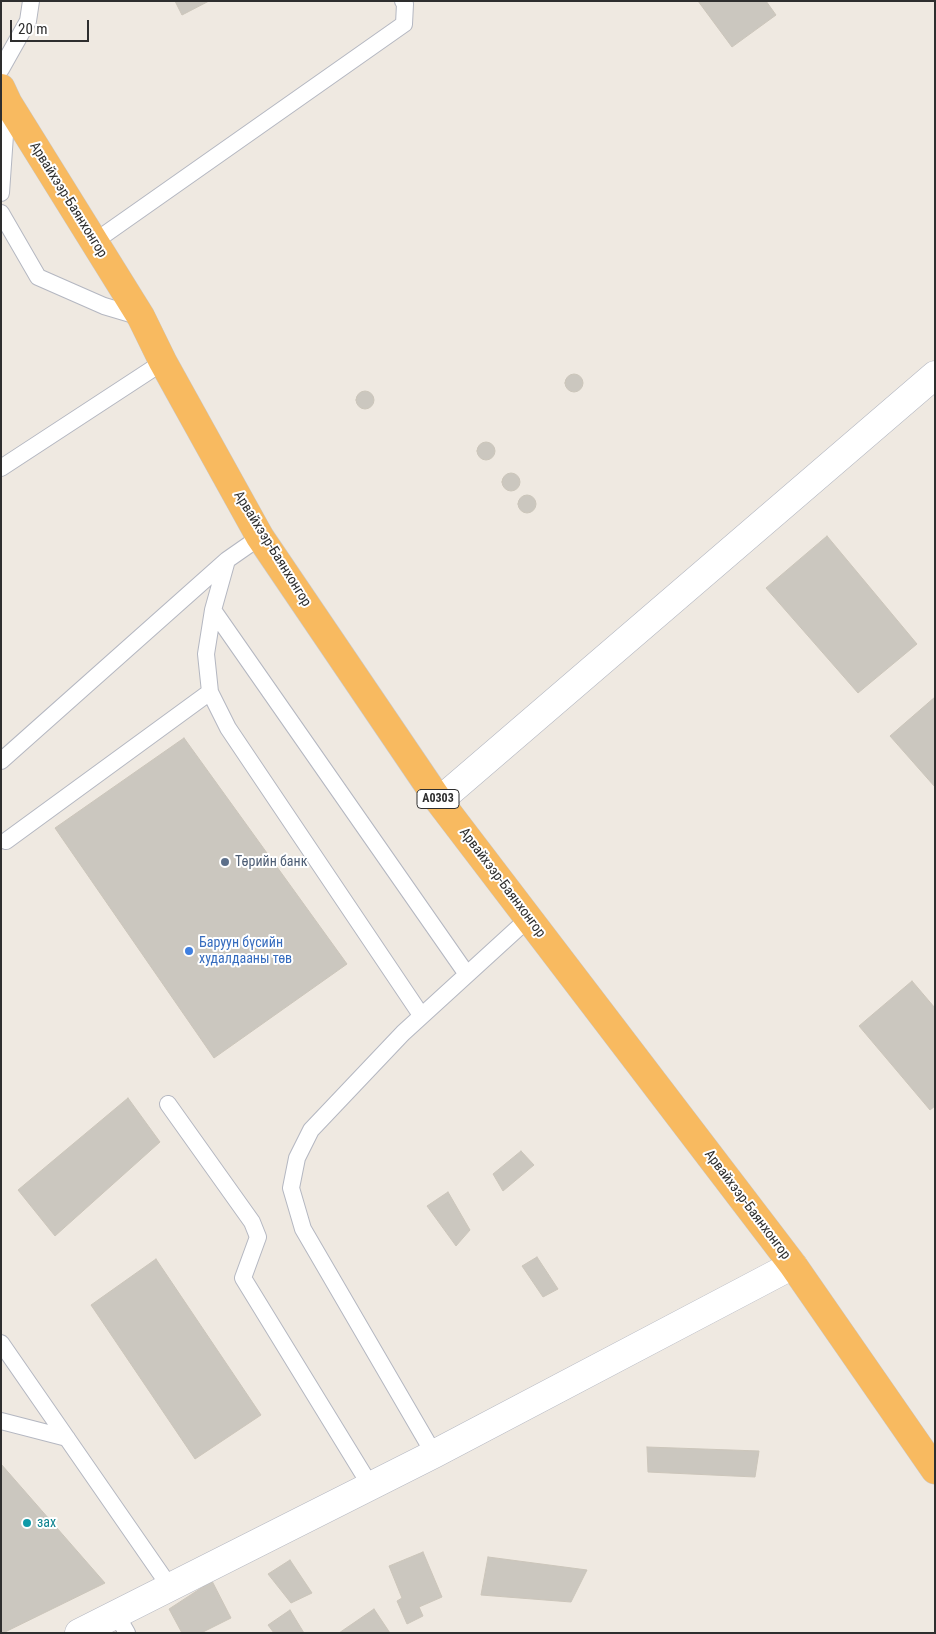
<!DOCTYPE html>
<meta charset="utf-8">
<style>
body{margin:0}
#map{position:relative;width:936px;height:1634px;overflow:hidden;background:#efe9e1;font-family:"Roboto Condensed",sans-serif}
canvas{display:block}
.frame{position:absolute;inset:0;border:2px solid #2e2e2e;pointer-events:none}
.scale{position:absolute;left:10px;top:20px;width:79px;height:22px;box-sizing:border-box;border:2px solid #2e2e2e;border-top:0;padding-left:6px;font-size:15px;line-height:18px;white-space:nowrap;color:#2e2e2e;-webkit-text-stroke:4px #fff;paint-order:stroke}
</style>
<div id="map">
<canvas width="936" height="1634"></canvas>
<div class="frame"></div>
<div class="scale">20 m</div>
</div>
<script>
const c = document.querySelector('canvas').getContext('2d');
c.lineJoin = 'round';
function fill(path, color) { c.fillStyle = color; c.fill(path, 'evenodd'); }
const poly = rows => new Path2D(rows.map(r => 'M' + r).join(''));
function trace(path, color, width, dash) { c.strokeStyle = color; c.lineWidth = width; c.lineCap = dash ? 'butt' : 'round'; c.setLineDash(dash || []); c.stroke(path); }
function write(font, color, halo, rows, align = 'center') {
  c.font = font + ' "Roboto Condensed",sans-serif'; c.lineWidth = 4; c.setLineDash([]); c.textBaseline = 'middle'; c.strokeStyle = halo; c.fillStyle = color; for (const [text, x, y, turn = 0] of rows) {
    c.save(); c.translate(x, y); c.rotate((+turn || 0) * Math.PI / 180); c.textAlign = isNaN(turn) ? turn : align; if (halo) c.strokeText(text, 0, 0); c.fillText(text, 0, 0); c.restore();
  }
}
const building = poly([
 [175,1,209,1,182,15,175,1],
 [698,1,766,1,776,15,732,47,698,1],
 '565 383a9 9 0 1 1 18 0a9 9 0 1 1-18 0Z',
 '356 400a9 9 0 1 1 18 0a9 9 0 1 1-18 0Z',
 '477 451a9 9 0 1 1 18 0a9 9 0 1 1-18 0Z',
 '502 482a9 9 0 1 1 18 0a9 9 0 1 1-18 0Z',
 '518 504a9 9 0 1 1 18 0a9 9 0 1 1-18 0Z',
 [827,536,917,644,858,693,766,588,827,536],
 [935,697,935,787,890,736,935,697],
 [184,738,347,964,214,1058,55,828,184,738],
 [912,981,935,1008,935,1106,930,1110,859,1026,912,981],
 [128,1098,160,1142,55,1236,18,1190,128,1098],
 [521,1151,534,1165,503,1191,493,1174,521,1151],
 [448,1192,470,1230,456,1246,427,1206,448,1192],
 [537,1257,558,1289,543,1297,522,1266,537,1257],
 [156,1259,261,1415,195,1459,91,1305,156,1259],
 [647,1447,759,1451,755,1477,648,1472,647,1447],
 [1,1464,105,1583,3,1633,1,1633,1,1464],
 [423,1552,442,1597,419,1607,423,1616,407,1624,397,1601,402,1598,389,1566,423,1552],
 [488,1557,587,1570,571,1602,481,1595,488,1557],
 [290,1560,312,1593,291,1603,268,1574,290,1560],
 [212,1581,231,1618,201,1633,182,1633,169,1609,212,1581],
 [374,1609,390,1633,339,1633,374,1609],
 [290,1610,304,1633,274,1633,268,1625,290,1610]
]);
const service = poly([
 [1,69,28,21,31,1],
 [1,193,7,106],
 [1,213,38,277,104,306,141,317],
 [94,242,404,24,405,4,403,1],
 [1,468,163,362],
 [260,537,227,560,213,610,206,654,210,692,228,728,421,1015],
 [213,610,466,973],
 [1,761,227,560],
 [6,841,210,692],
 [168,1104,252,1222,258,1237,243,1278,370,1485],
 [1,1343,170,1587],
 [1,1421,67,1438],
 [434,1454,303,1229,291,1188,297,1158,311,1130,403,1033,529,918],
 [116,1614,127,1633]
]);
const minor = poly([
 [439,801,935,375]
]);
const tertiary = poly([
 [79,1633,434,1454,793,1265]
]);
const trunk = poly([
 [1,88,8,103,141,317,163,362,260,537,439,801,793,1265,935,1470]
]);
const markers = [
 [225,862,5,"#5c6f8a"],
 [189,951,5,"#3f7fe0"],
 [27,1523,5,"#0f9aa8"]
];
const shields = [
 [438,799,42]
];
const shieldNames = [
 ["A0303",438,799]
];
const streetNames = [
 ["Арвайхээр-Баянхонгор",68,200,58],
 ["Арвайхээр-Баянхонгор",272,549,58],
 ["Арвайхээр-Баянхонгор",502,883,53],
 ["Арвайхээр-Баянхонгор",747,1205,53]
];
const serviceNames = [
 ["Төрийн банк",235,862]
];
const shopNames = [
 ["Баруун бүсийн",199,943],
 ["худалдааны төв",199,959]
];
const cultureNames = [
 ["зах",37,1523]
];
fill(building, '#cbc7bf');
trace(building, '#cbc5ba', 1);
trace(service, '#b4b7c1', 18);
trace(minor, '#b4b7c1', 29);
trace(tertiary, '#b4b7c1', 29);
trace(trunk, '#c9c9c9', 29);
trace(service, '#fff', 16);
trace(minor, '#fff', 28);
trace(tertiary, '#fff', 28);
trace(trunk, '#f8ba60', 28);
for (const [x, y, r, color] of markers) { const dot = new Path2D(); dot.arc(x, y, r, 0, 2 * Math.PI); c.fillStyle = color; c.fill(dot); trace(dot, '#fff', 2); }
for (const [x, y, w] of shields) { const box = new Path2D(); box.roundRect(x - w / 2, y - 9.5, w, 19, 4); c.fillStyle = '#fff'; c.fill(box); trace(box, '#2e2e2e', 1); }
write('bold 12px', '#2e2e2e', null, shieldNames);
write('14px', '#2e2e2e', '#fff', streetNames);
write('14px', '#4e5e75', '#fff', serviceNames, 'left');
write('14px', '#366cbe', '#fff', shopNames, 'left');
write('14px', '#0d838f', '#fff', cultureNames, 'left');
</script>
